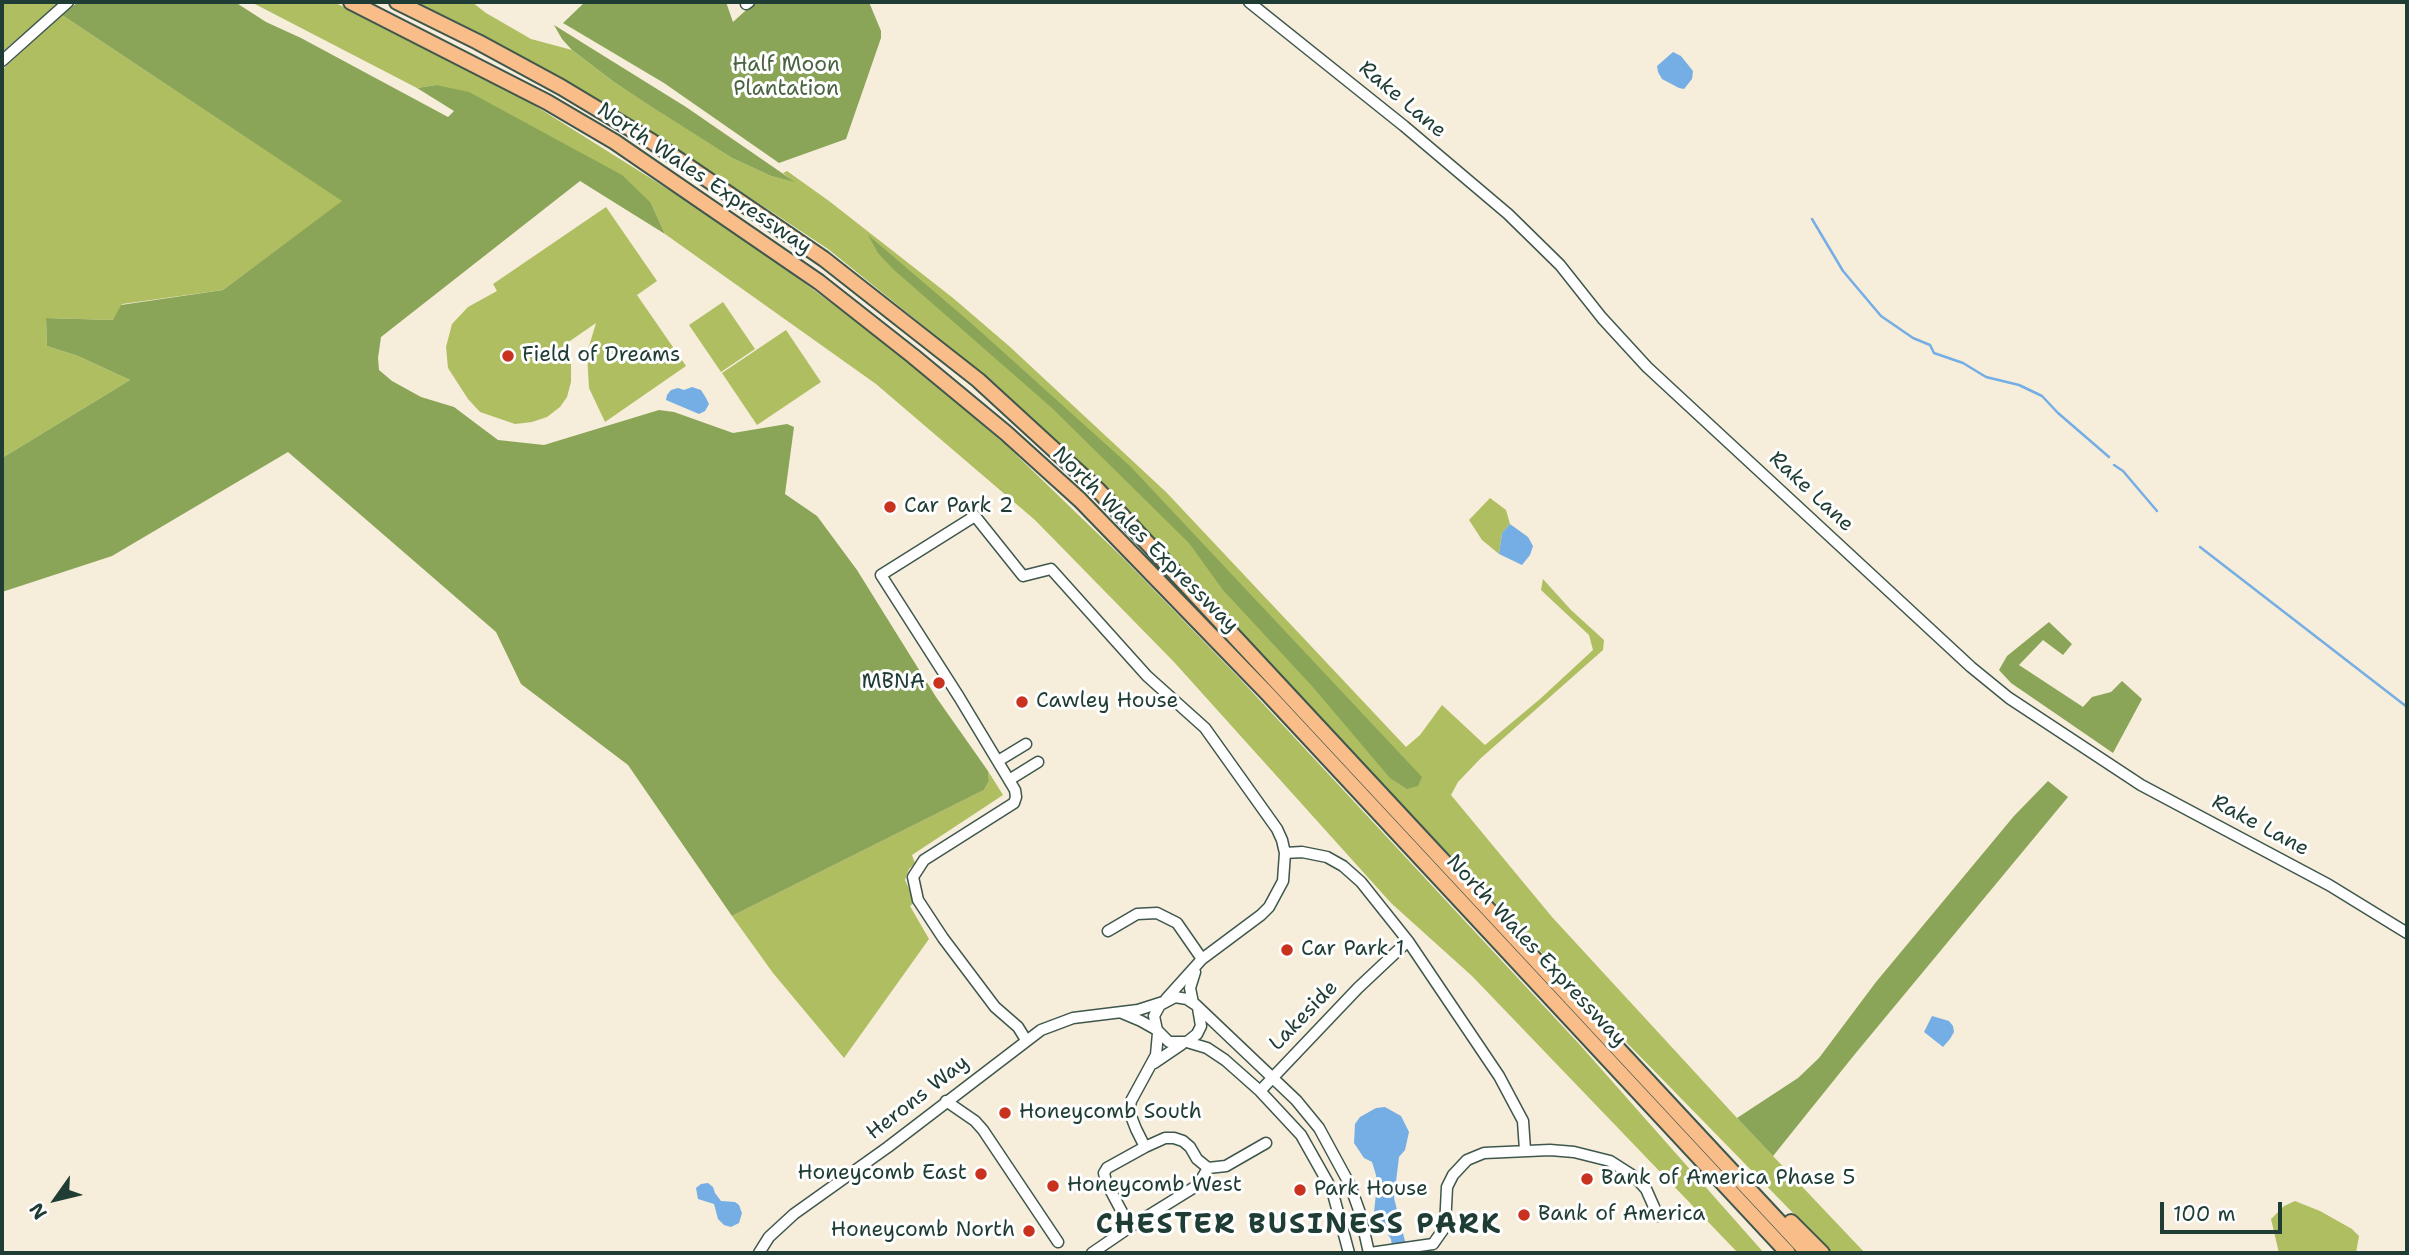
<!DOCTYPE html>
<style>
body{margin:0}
#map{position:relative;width:2409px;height:1255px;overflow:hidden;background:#f6edda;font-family:"Shantell Sans",sans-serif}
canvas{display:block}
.frame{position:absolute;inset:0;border:4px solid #1f3d34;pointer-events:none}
.north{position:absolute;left:21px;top:1164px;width:70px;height:70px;-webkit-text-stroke:5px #fff;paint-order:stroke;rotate:236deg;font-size:19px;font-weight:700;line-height:28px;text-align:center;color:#1f3d34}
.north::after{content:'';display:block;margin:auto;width:24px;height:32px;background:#1f3d34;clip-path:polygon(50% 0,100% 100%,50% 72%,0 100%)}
.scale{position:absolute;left:2160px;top:1202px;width:122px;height:32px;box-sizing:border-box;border:4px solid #1f3d34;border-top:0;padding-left:9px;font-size:21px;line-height:24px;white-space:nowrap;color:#1f3d34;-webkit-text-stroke:5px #fff;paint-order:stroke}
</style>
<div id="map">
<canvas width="2409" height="1255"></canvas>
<div class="frame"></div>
<div class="north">N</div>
<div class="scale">100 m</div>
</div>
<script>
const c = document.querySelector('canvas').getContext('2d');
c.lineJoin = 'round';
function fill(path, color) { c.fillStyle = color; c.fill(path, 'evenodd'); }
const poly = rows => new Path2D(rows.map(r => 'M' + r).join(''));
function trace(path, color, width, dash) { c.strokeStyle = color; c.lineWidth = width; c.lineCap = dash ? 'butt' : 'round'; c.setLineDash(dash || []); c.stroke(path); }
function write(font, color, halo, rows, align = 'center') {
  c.font = font + ' "Shantell Sans",sans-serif'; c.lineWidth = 6; c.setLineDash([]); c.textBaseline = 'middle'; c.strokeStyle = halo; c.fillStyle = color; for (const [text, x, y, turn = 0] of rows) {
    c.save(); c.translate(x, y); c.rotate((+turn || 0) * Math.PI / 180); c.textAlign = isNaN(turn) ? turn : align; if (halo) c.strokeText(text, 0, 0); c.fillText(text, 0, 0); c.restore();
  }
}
const green = poly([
 [2,2,59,2,2,52],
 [251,2,333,2,388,27,526,100,733,230,892,348,1005,444,1124,559,1242,681,1580,1045,1764,1253,1738,1253,1472,976,1391,903,1174,662,1035,520,876,384,665,234,651,203,436,85,417,88],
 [408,2,472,2,486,13,531,39,572,50,614,82,732,158,771,176,793,181,783,173,787,171,829,201,953,298,1009,346,1166,492,1406,747,1420,735,1442,705,1485,745,1540,699,1593,650,1589,635,1541,590,1543,579,1571,610,1604,640,1603,650,1481,758,1458,782,1451,795,1552,917,1737,1118,1865,1253,1832,1253,1627,1043,1111,496,972,365,828,249,637,123,522,57],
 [62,15,343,201,223,290,122,304,114,320,46,318,47,346,78,356,130,380,2,458,2,70],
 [606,207,657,281,637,295,686,366,605,422,589,388,587,353,596,323,567,343,571,365,571,382,567,397,560,407,547,417,532,422,515,424,480,412,468,399,448,368,446,347,452,324,468,307,497,291,493,284],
 [723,302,755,349,721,372,689,325],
 [786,330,821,382,757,425,722,373],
 [1490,498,1506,510,1510,524,1502,533,1499,554,1482,540,1469,520],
 [988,771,1003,795,912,855,915,863,909,869,905,880,915,902,910,906,929,939,844,1058,773,973,732,916,984,790,989,781],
 [2295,1201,2320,1211,2352,1229,2359,1236,2356,1253,2279,1253,2271,1219,2284,1206]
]);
const forest = poly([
 [78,2,235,2,266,22,301,38,448,117,454,111,417,88,436,85,469,92,622,175,651,203,665,234,580,181,381,337,378,358,379,370,392,381,421,397,454,407,498,440,544,445,659,410,674,412,733,433,787,424,794,427,785,494,817,516,857,570,936,697,988,771,989,781,984,790,732,916,628,765,521,684,496,632,288,452,112,556,2,592,2,458,130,380,78,356,47,346,46,318,113,320,121,305,223,290,342,201,62,15],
 [585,2,726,2,733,22,755,2,869,2,881,31,881,38,846,139,779,163,664,83,563,23],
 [554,25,686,107,795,182,771,176,732,158,649,105,614,82,572,50,562,39],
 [868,235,971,323,1130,466,1422,777,1418,786,1407,789,1390,778,1312,686,1223,590,1189,543,1052,408,893,269,878,253],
 [2049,622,2072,644,2063,655,2043,640,2019,665,2083,707,2092,697,2111,692,2122,681,2142,699,2113,753,2011,683,1999,670,2007,656],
 [2048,781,2068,797,1855,1054,1773,1156,1737,1118,1798,1078,1819,1058,1876,982,2014,816]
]);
const water = poly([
 [1673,52,1681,56,1693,71,1692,79,1684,89,1679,88,1662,79,1658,72,1657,66],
 [692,387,701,390,706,398,709,404,705,411,699,414,666,400,667,395,671,390,678,388,684,390],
 [1510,524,1528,537,1533,546,1530,555,1522,565,1499,554,1502,533],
 [1932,1016,1949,1021,1953,1026,1954,1032,1950,1039,1943,1047,1924,1032],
 [1385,1107,1401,1116,1409,1132,1405,1150,1399,1157,1394,1198,1406,1245,1405,1253,1393,1253,1391,1239,1378,1221,1374,1212,1377,1185,1376,1175,1372,1162,1364,1158,1354,1143,1355,1124,1360,1117,1376,1108],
 [708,1183,713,1187,715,1193,721,1201,735,1202,739,1205,742,1213,739,1223,731,1227,724,1225,718,1219,714,1204,698,1199,696,1188,701,1184]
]);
const stream = poly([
 [1812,219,1843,271,1881,316,1913,338,1930,345,1934,353,1963,363,1986,377,2019,385,2042,396,2058,413,2109,457],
 [2114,465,2123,471,2157,511],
 [2200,547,2407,707]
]);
const minor = poly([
 [1249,2,1404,126,1508,214,1560,265,1602,318,1647,367,1971,667,2009,698,2141,785,2329,885,2407,933],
 [746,4,749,2],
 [2,61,68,2],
 [998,761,1026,744],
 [1009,780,1038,762],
 [1285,853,1302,852,1327,857,1343,866,1361,882,1408,941,1499,1076,1523,1121,1525,1150],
 [1108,931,1137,914,1157,913,1177,923,1202,959],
 [1193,1003,1190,988,1195,972],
 [1198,1008,1201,1026,1197,1034,1187,1042,1169,1042,1157,1030,1154,1016,1160,1005,1175,997,1187,999,1196,1005,1296,1100,1319,1128,1350,1185,1360,1213,1369,1253],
 [1122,1013,1141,1021,1157,1030],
 [1158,1033,1156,1055,1131,1101,1129,1111,1136,1129,1145,1147,1165,1138,1174,1138,1183,1141,1190,1147,1197,1159,1208,1168],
 [1026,1040,1018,1027,995,1007,943,938,918,900,913,877,924,860,1014,803,1016,797,1015,790,959,697,881,575,975,516,1023,576,1051,569,1147,676,1205,728,1277,829,1282,840,1285,853,1283,881,1269,907,1261,915,1202,959,1166,999],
 [1187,1042,1207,1048,1225,1060,1260,1091,1301,1135,1332,1190,1349,1253],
 [1154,1063,1182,1044],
 [1260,1091,1358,988,1408,941],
 [946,1101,975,1121,983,1130,1058,1242],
 [1145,1147,1107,1168,1104,1173,1106,1182,1130,1227,1198,1185,1208,1168],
 [1208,1168,1226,1166,1266,1143],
 [759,1253,769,1237,794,1214,888,1147,1041,1030,1073,1018,1138,1010,1163,1002],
 [1092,1253,1130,1227],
 [1370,1253,1433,1244,1445,1227,1447,1187,1453,1175,1467,1160,1484,1153,1550,1150,1574,1152,1610,1161,1635,1177,1646,1189,1658,1216]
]);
const highway = poly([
 [351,2,547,102,615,142,819,282,913,356,1006,433,1080,500,1267,693,1788,1253],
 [397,2,478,42,561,87,651,141,824,259,978,380,1098,490,1808,1253],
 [1791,1222,1822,1253]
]);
const markers = [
 [508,356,7,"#c8321e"],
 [890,507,7,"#c8321e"],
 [939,683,7,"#c8321e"],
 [1022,702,7,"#c8321e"],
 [1287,950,7,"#c8321e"],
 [1005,1113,7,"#c8321e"],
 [981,1174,7,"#c8321e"],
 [1587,1179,7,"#c8321e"],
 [1053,1186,7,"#c8321e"],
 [1300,1190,7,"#c8321e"],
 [1524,1215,7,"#c8321e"],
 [1029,1231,7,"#c8321e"]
];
const parkNames = [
 ["Half Moon",786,66],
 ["Plantation",786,90]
];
const streetNames = [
 ["Rake Lane",1402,100,40],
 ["North Wales Expressway",704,179,34],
 ["Rake Lane",1811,492,43],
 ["North Wales Expressway",1145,540,45],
 ["Rake Lane",2260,826,28],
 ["North Wales Expressway",1536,951,47],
 ["Lakeside",1304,1016,-46],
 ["Herons Way",918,1098,-38]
];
const poiNames = [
 ["Field of Dreams",522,356],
 ["Car Park 2",904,507],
 ["MBNA",925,683,"right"],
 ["Cawley House",1036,702],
 ["Car Park 1",1301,950],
 ["Honeycomb South",1019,1113],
 ["Honeycomb East",967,1174,"right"],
 ["Bank of America Phase 5",1601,1179],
 ["Honeycomb West",1067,1186],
 ["Park House",1314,1190],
 ["Bank of America",1538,1215],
 ["Honeycomb North",1015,1231,"right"]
];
const districtNames = [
 ["CHESTER BUSINESS PARK",1299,1226]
];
fill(green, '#aebe61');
fill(forest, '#8aa557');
fill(water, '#75aee5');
trace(stream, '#75aee5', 2.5);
trace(minor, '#3f574d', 13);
trace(highway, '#3f574d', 18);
trace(minor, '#fff', 10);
trace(highway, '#f8bd89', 14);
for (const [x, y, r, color] of markers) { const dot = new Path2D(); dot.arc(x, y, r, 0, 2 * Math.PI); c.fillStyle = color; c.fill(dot); trace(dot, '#fff', 2.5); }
write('21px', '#4a6442', '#fff', parkNames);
write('21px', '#1f3d34', '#fff', streetNames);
write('21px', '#1f3d34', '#fff', poiNames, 'left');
c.letterSpacing = '2px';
write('bold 28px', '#1f3d34', '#fff', districtNames);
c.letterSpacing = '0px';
</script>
